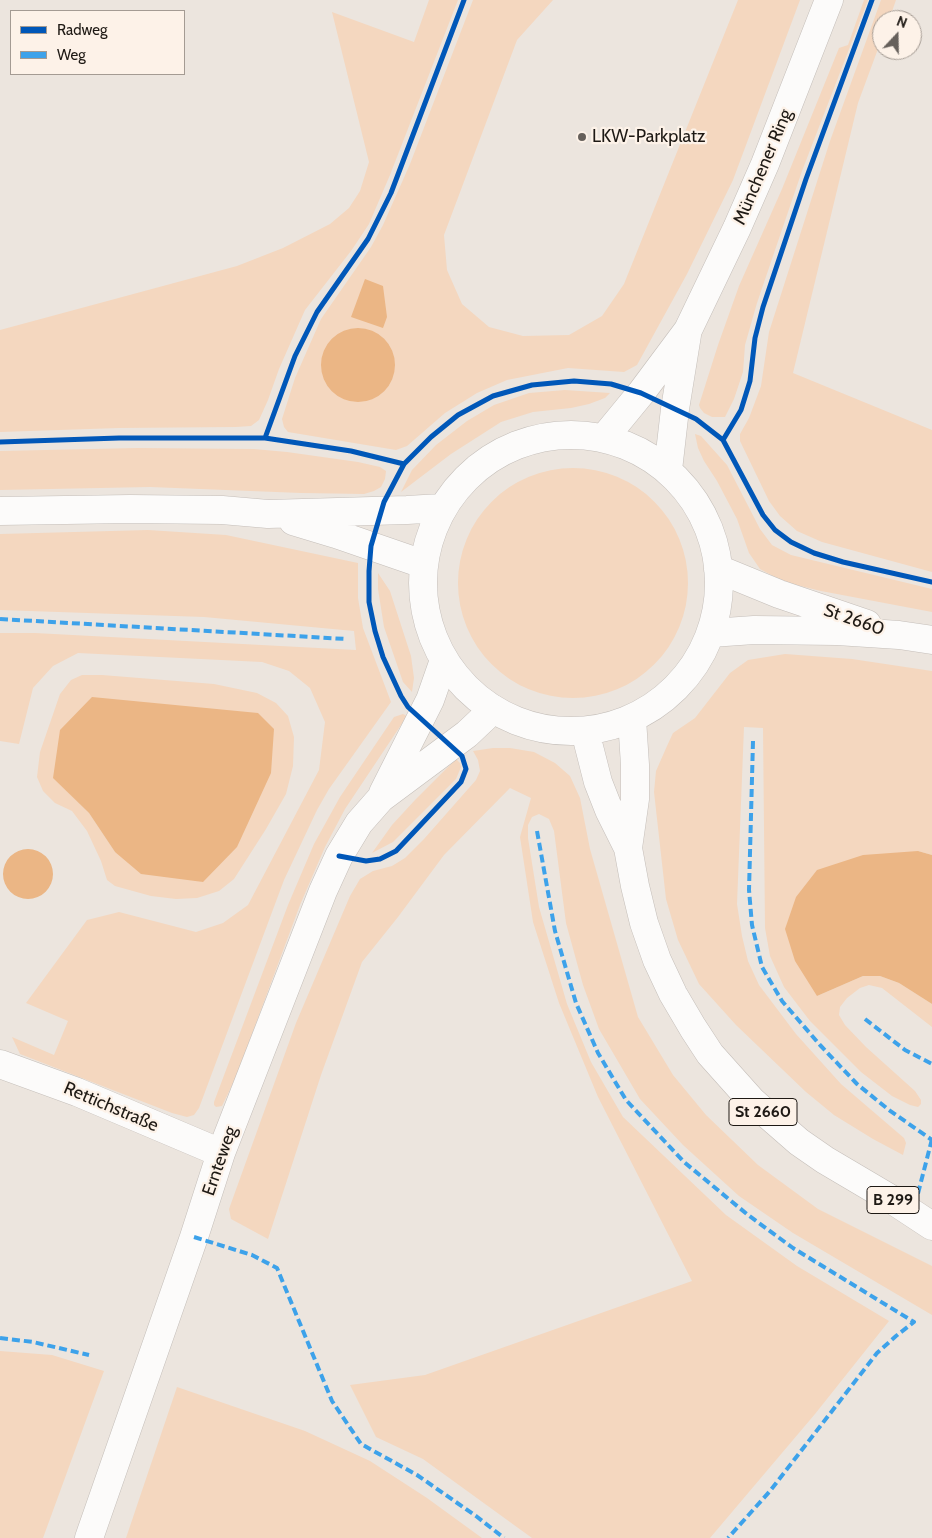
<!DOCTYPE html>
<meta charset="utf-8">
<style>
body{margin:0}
#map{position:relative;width:932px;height:1538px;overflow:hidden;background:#ece5de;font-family:Cabin,sans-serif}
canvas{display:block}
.legend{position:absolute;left:10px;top:10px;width:175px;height:65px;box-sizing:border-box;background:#fdf2e8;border:1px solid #a49b93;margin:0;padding:6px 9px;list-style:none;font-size:15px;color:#1e1914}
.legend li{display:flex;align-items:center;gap:10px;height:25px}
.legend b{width:25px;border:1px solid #a49b93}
.north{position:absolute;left:872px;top:10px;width:50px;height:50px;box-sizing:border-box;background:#fdf2e8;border:1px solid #a49b93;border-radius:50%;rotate:21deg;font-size:14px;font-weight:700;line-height:20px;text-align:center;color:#1e1914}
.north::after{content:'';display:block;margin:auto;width:18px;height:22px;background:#66605b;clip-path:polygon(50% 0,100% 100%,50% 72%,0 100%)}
</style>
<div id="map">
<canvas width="932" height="1538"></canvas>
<ul class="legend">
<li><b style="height:6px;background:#0057b8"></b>Radweg</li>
<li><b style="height:6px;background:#3da2ea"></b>Weg</li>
</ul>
<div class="north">N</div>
</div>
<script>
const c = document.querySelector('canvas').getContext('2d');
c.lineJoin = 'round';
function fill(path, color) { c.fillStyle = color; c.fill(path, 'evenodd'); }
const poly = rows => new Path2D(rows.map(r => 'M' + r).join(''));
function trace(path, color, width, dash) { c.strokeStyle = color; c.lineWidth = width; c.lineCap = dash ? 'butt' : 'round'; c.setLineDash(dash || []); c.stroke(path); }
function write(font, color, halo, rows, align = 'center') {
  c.font = font + ' Cabin,sans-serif'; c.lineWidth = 4.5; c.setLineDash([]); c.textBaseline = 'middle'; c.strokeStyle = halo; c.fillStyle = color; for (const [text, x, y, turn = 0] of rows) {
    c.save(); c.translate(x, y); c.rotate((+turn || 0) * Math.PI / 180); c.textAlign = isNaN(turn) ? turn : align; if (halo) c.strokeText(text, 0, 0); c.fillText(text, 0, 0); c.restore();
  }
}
const green = poly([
 [429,0,458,0,390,175,369,224,351,251,305,310,279,369,268,400,259,420,251,426,236,427,119,428,0,432,0,330,237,266,283,248,330,224,349,208,360,191,369,162,332,12,414,42],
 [473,0,553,0,517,40,444,235,447,270,462,304,489,327,523,336,569,335,602,316,624,284,738,0,800,0,733,180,687,274,637,365,624,372,568,368,507,380,477,393,445,413,407,446,396,450,288,432,284,427,282,419,295,378,321,319,371,247,383,225,410,164],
 [864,0,868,0,802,171,757,303,745,345,743,372,734,399,725,417,712,417,704,413,700,408,699,405,718,345,739,286,782,189,839,48,848,45],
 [881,0,896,0,889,20,882,20,882,38,858,103,793,373,932,430,932,572,822,542,797,531,780,516,769,501,740,441,740,434,749,418,761,386,769,332,830,141],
 [565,390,610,393,605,398,589,404,571,408,533,412,501,422,451,454,401,492,412,470,436,445,467,421,494,405,529,393],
 [695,434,701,436,727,465,760,529,772,545,791,555,932,589,932,612,821,591,784,582,760,569,749,553,737,519,717,481,704,461,698,448],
 [137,448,254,449,287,452,358,462,380,467,386,471,385,479,381,487,374,491,364,494,301,493,150,487,0,490,0,451],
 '458 583a115 115 0 1 1 230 0a115 115 0 1 1-230 0Z',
 [148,530,226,535,358,563,358,598,363,628,391,702,329,789,317,810,284,880,199,1108,194,1115,187,1117,172,1113,20,1054,12,1037,54,1055,68,1021,26,1003,87,920,119,912,196,932,223,923,248,905,319,770,325,722,310,688,289,671,262,662,78,653,53,666,33,688,19,744,0,741,0,633,35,633,356,650,354,631,204,617,0,610,0,534],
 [378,573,390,591,411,656,414,678,412,692,403,682,384,627,378,589],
 [785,654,852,659,932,671,932,855,918,851,817,996,863,976,880,976,899,983,932,1004,932,1027,882,988,869,985,860,988,847,998,840,1007,839,1015,845,1025,866,1047,915,1091,921,1100,921,1104,918,1107,910,1105,892,1096,861,1072,810,1021,784,987,770,956,765,928,763,728,744,727,737,904,742,936,748,961,759,985,796,1034,841,1084,904,1138,906,1143,903,1155,873,1139,834,1115,806,1092,736,1025,699,984,678,940,666,899,654,792,656,771,667,746,673,733,695,718,730,673,748,660],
 [82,675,102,675,214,684,257,693,276,703,288,716,294,737,293,766,286,794,266,829,234,879,219,891,197,898,176,899,151,896,115,886,107,880,101,861,87,831,72,811,55,803,43,791,37,777,40,752,60,694,71,680],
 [54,778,203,882,115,852,89,813],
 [403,714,407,716,345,809,325,847,300,905,236,1077,222,1106,216,1107,214,1105,214,1102,288,905,314,844,340,797,394,717],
 [493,748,510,748,534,752,555,763,570,776,580,798,590,849,638,1017,673,1075,706,1115,758,1165,818,1209,932,1266,932,1315,793,1233,739,1196,683,1145,640,1099,599,1029,583,985,566,923,554,831,549,819,539,814,532,817,528,825,528,838,539,907,567,1004,591,1062,623,1117,726,1215,797,1266,889,1321,815,1414,710,1538,532,1538,423,1459,376,1437,350,1385,425,1375,692,1281,598,1097,559,1003,533,922,520,837,531,798,510,788,444,855,398,917,362,962,321,1075,268,1239,231,1219,229,1209,296,1023,350,896,360,879,373,871,392,866,405,858,424,839,476,780,480,771,478,760,473,751],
 [456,759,460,763,461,767,456,779,393,842,372,853,392,825,415,800],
 [0,1351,52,1355,104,1371,43,1538,0,1538],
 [177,1387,305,1431,370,1461,427,1498,482,1538,126,1538]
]);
const water = poly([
 [365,279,383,286,387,317,383,328,351,317],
 '321 365a37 37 0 1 1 74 0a37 37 0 1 1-74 0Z',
 [92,697,258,713,274,729,271,773,237,847,203,882,141,874,115,852,89,813,53,778,60,730],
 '3 874a25 25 0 1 1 50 0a25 25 0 1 1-50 0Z',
 [918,851,932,855,932,1004,899,983,880,976,863,976,817,996,795,961,785,929,796,897,817,870,863,855]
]);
const minor = poly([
 [383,793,430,700,444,660],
 [0,1064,77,1092,221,1153],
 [89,1538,194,1237,221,1153,323,891,339,856,359,823,381,798,467,734,485,717,491,708]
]);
const major = poly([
 '423 583a148 148 0 1 1 296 0a148 148 0 1 1-296 0Z',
 [604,438,641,393,688,330,737,228,765,164,829,0],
 [668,470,675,409,687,335],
 [0,511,130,509,222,510,268,514,407,510,441,508],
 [293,521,336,534,423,564],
 [718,569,779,594,867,624],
 [711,633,754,630,837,631,899,635,932,640],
 [585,731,598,782,609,810,628,848,635,886,644,923,657,960,673,994,693,1028,710,1054,752,1101,799,1142,825,1160,891,1199,932,1226],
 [628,848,635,799,635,765,632,719]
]);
const quiet = poly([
 [0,619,346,639],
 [753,741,749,890,752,925,762,967,782,1001,820,1045,857,1084,889,1110,932,1140],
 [537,831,555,931,576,1003,598,1053,626,1100,684,1162,748,1215,793,1248,914,1322,896,1336,877,1353,770,1491,728,1538],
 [865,1019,905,1050,932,1064],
 [915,1205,932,1139],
 [194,1237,252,1255,277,1268,332,1401,361,1444,417,1475,476,1516,504,1538],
 [0,1338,33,1342,89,1355]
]);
const cycleway = poly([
 [265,438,295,356,317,312,368,239,391,193,464,0],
 [723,440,741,410,750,381,755,338,763,307,806,179,872,0],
 [0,442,119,438,265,438,351,451,404,464,431,437,458,415,493,396,532,385,574,381,611,384,641,393,696,419,723,440,763,515,775,530,791,542,814,553,843,562,932,582],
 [339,856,366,861,380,859,396,851,461,782,466,769,462,756,408,707,401,696,383,657,375,631,369,602,369,571,371,546,384,502,404,464]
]);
const markers = [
 [582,137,5,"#66605b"]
];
const shields = [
 [763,1112,68],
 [893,1200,52]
];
const shieldNames = [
 ["St 2660",763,1112],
 ["B 299",893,1200]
];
const poiNames = [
 ["LKW-Parkplatz",592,137]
];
const streetNames = [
 ["Münchener Ring",763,167,-67],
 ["St 2660",854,620,19],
 ["Rettichstraße",111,1107,23],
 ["Ernteweg",220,1161,-71]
];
fill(green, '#f4d7bf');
fill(water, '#ebb685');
trace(minor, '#c4beb9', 29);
trace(major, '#c4beb9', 29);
trace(minor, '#fcfbfa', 28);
trace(major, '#fcfbfa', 28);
trace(quiet, '#3da2ea', 4, [8, 4]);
trace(cycleway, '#0057b8', 5);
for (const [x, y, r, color] of markers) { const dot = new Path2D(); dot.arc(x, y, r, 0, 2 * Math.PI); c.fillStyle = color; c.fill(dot); trace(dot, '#fdf2e8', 2); }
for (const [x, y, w] of shields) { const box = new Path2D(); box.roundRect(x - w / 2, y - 13.5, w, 27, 4); c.fillStyle = '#fdf2e8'; c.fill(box); trace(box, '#1e1914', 1); }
write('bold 16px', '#1e1914', null, shieldNames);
write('18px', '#1e1914', '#fdf2e8', poiNames, 'left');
write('18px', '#1e1914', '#fdf2e8', streetNames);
</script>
